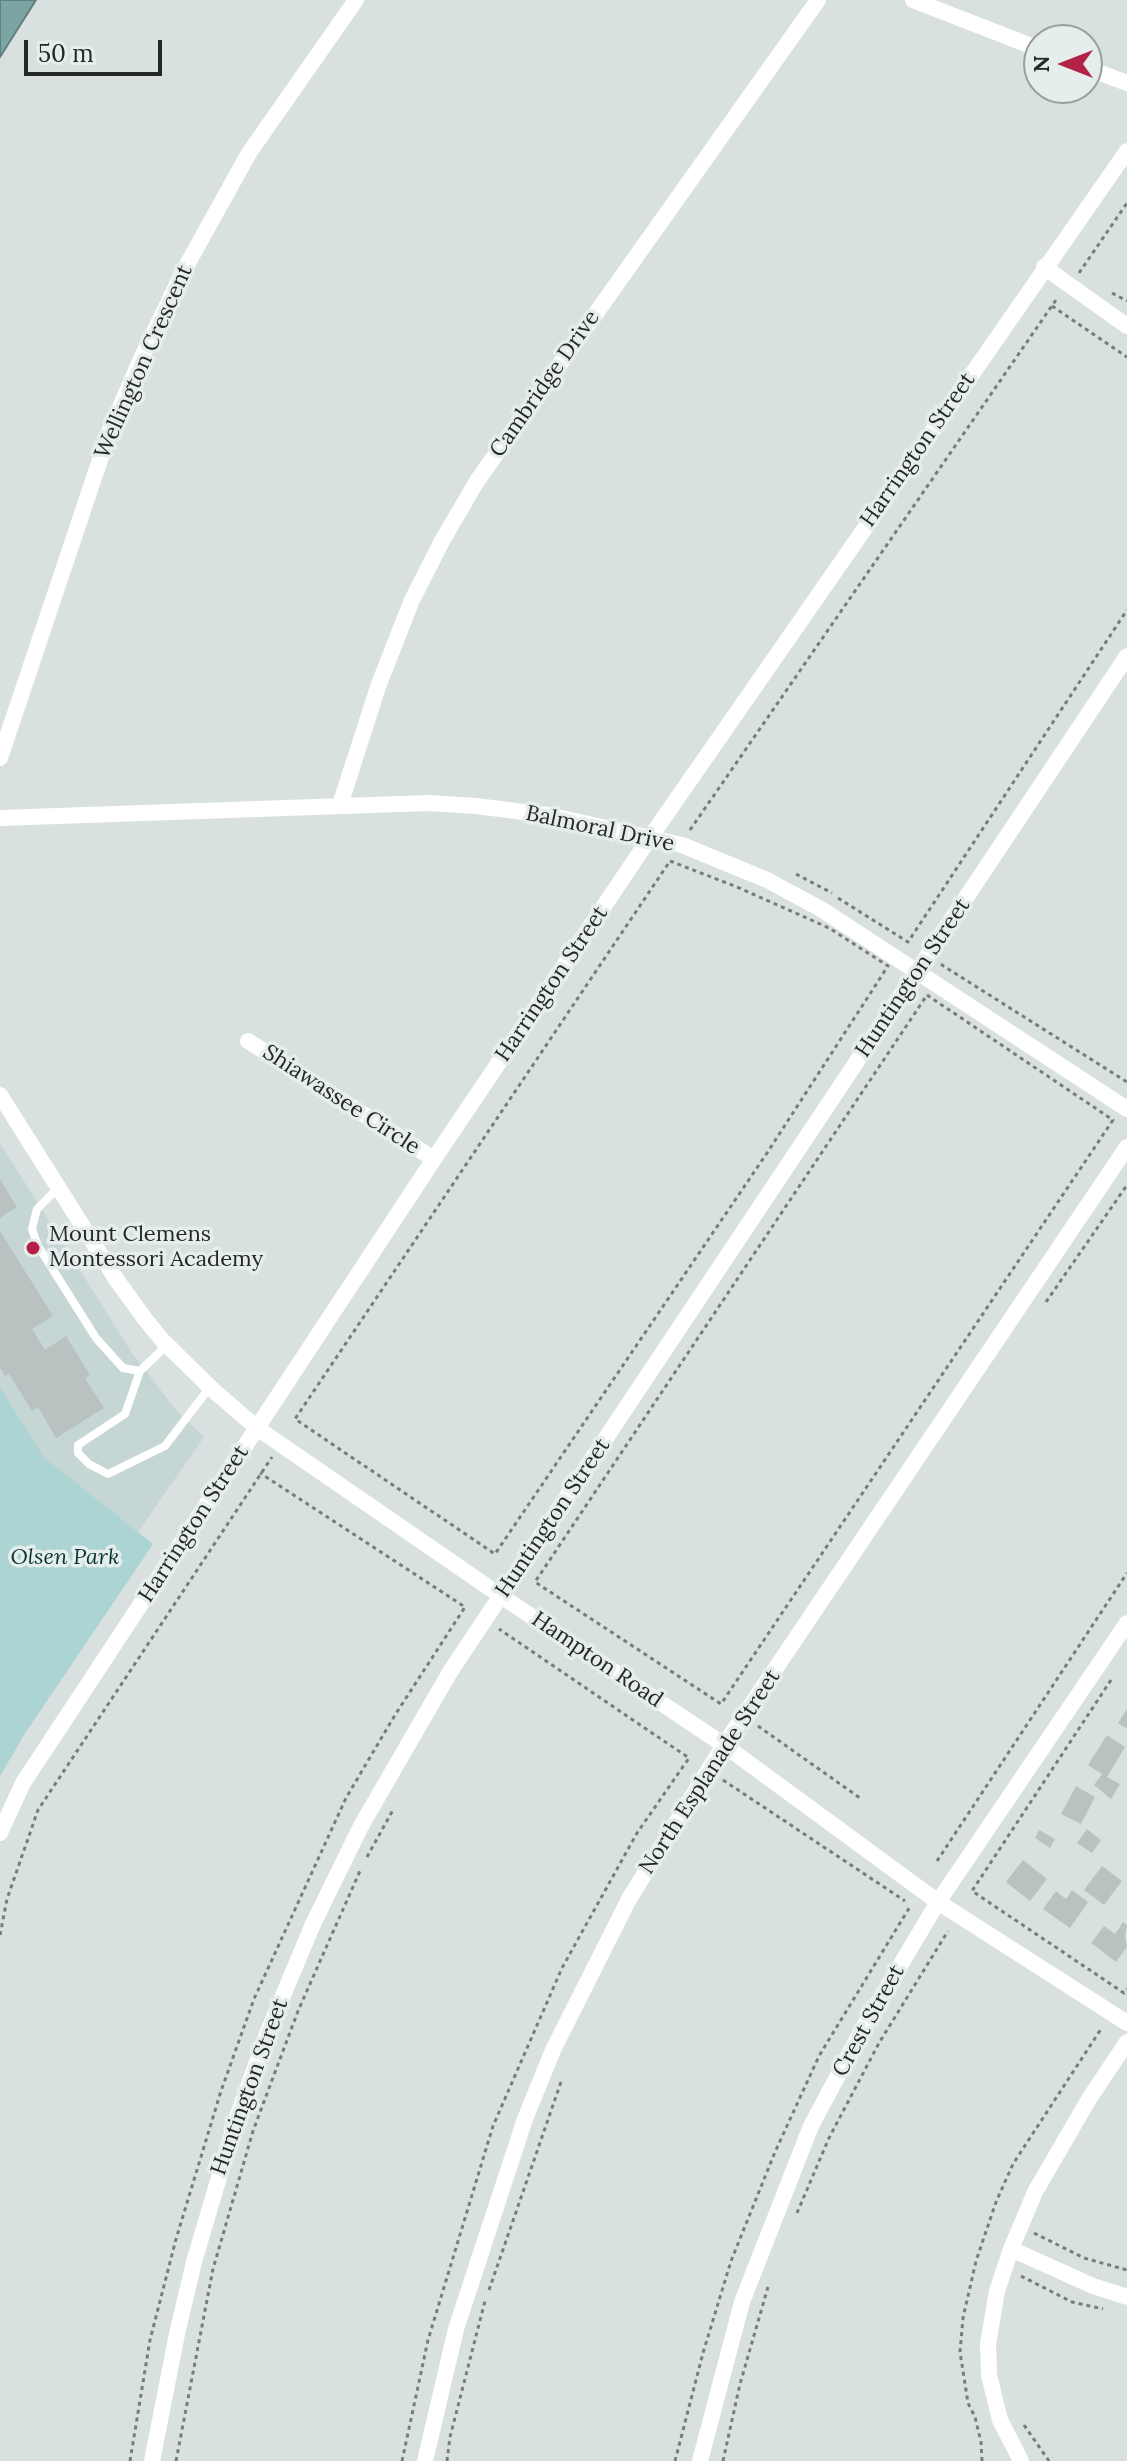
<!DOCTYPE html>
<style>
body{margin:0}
#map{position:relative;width:1127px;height:2461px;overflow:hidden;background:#d9e0e0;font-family:Lora,serif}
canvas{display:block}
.north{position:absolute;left:1023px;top:24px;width:80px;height:80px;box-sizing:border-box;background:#e6eeed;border:2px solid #999f9e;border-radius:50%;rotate:270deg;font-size:22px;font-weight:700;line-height:32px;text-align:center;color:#252828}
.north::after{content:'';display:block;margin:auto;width:28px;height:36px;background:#b32147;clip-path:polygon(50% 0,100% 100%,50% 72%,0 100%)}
.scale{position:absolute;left:24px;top:40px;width:138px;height:36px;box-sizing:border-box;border:4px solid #252828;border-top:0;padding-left:10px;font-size:24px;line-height:28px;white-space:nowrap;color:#252828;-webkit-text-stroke:6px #e6eeed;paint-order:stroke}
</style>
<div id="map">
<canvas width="1127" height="2461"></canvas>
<div class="north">N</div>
<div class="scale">50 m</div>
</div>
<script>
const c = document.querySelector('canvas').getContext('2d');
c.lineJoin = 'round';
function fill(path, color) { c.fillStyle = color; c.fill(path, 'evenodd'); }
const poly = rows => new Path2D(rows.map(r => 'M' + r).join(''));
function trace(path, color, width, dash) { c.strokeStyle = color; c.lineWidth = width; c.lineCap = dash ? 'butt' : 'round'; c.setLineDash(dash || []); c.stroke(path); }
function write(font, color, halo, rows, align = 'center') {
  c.font = font + ' Lora,serif'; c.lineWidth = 7; c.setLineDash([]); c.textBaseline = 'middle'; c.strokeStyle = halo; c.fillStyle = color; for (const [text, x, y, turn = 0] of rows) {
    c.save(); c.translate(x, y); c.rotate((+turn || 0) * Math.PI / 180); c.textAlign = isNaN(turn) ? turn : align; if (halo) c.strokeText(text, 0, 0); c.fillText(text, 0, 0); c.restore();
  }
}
const built = poly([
 [0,1143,132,1353,176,1410,204,1437,138,1532,44,1457,0,1387]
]);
const green = poly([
 [0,1387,44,1457,153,1544,24,1735,0,1776]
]);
const water = poly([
 [0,0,36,0,0,57,0,0]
]);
const building = poly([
 [0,1179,17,1207,0,1218],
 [0,1231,53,1316,32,1329,45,1350,66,1336,90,1375,85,1378,104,1408,56,1438,38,1407,32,1411,9,1374,5,1376,0,1368],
 [1127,1709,1127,1729,1118,1723],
 [1107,1735,1125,1747,1107,1777,1120,1784,1111,1799,1094,1785,1102,1774,1088,1765],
 [1076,1786,1095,1797,1081,1824,1061,1814],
 [1087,1829,1101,1840,1092,1853,1077,1843],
 [1039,1830,1055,1839,1050,1848,1035,1838],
 [1023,1860,1047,1879,1030,1901,1006,1882],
 [1102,1866,1122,1881,1104,1905,1084,1890],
 [1072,1890,1088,1902,1070,1928,1043,1909,1056,1891,1066,1899],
 [1123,1922,1127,1925,1125,1936,1127,1947,1116,1962,1091,1943,1104,1926,1115,1934]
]);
const path = poly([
 [1079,273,1127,203],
 [1112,293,1127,301],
 [1052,306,1127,357],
 [690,830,1058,297],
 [670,861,737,887,829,928,888,966,767,1153,495,1554,295,1419,670,861],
 [796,874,832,893],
 [838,898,908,942,1127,610],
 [943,964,942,965,1127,1082],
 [927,995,1113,1120,721,1704,535,1582,927,995],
 [1046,1302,1127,1185],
 [1111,1680,972,1891,1124,1993,1127,1989],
 [758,1726,860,1798],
 [723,1780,905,1901],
 [367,1857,394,1808],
 [937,1861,1127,1573],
 [0,1935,7,1899,38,1810,272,1457],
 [797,2213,829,2138,879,2043,948,1931],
 [1034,2233,1084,2258,1127,2270],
 [1021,2276,1072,2302,1103,2309],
 [489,2290,561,2082],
 [1024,2425,1049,2461],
 [130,2461,150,2340,176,2239,221,2091,254,1999,346,1798,395,1715,465,1607,260,1473],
 [176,2461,213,2269,253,2131,298,2011,360,1871],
 [402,2461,428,2340,493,2126,562,1968,637,1833,689,1758,499,1629],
 [447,2461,450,2437,485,2301],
 [675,2461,703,2353,731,2261,775,2152,819,2056,911,1905],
 [723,2461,740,2384,768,2287],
 [982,2461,981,2442,975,2417,968,2403,960,2352,963,2318,976,2261,996,2202,1013,2164,1101,2029]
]);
const lane = poly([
 [58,1188,37,1209,32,1229,38,1246,96,1338,123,1368,140,1371,167,1345],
 [140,1371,125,1414,78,1445,78,1453,89,1464,108,1474,165,1446,210,1387]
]);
const street = poly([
 [913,0,1039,49],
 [1087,68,1127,83],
 [1044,267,1127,326],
 [0,758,110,430,141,359,183,272,249,153,356,0],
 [340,805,379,684,412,600,442,541,477,481,818,0],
 [0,818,429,803,476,806,548,815,682,845,767,880,821,909,1127,1109],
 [248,1041,434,1159],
 [0,1095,116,1279,145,1319,162,1340,213,1390,257,1428,501,1596,724,1745,938,1902,1127,2023],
 [0,1833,23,1783,434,1159,649,839,1127,151],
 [1011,2249,1093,2286,1127,2297],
 [152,2461,177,2334,194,2262,235,2123,269,2029,313,1924,361,1826,450,1672,1127,656],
 [425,2461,456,2329,525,2119,553,2050,629,1899,724,1745,1127,1147],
 [700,2461,742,2302,811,2126,867,2021,938,1902,1127,1623],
 [1021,2461,1000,2420,989,2375,988,2344,997,2291,1011,2249,1035,2192,1089,2099,1127,2042]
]);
const markers = [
 [33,1248,8,"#b32147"]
];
const streetNames = [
 ["Wellington Crescent",144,362,-66],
 ["Cambridge Drive",545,384,-55],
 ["Harrington Street",918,450,-55],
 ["Balmoral Drive",600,829,12],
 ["Huntington Street",913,978,-56],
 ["Harrington Street",552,984,-56],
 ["Shiawassee Circle",341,1100,33],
 ["Huntington Street",553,1518,-56],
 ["Harrington Street",194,1524,-57],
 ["Hampton Road",597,1660,34],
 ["North Esplanade Street",710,1772,-57],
 ["Crest Street",869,2021,-61],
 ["Huntington Street",250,2087,-70]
];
const poiNames = [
 ["Mount Clemens",49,1235],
 ["Montessori Academy",49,1260]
];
const parkNames = [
 ["Olsen Park",65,1558]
];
fill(built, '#c6d6d5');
fill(green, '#acd4d2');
fill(water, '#7ba4a2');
trace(water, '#617f7d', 2);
fill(building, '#bac1c1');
trace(path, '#777c7c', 3, [4, 4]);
trace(lane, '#fff', 8);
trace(street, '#fff', 16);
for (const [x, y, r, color] of markers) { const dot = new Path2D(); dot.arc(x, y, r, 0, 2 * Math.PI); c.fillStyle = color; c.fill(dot); trace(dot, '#e6eeed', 3); }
write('22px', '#252828', '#e6eeed', streetNames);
write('22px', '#252828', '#e6eeed', poiNames, 'left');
write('italic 22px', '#0b3534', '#e6eeed', parkNames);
</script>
